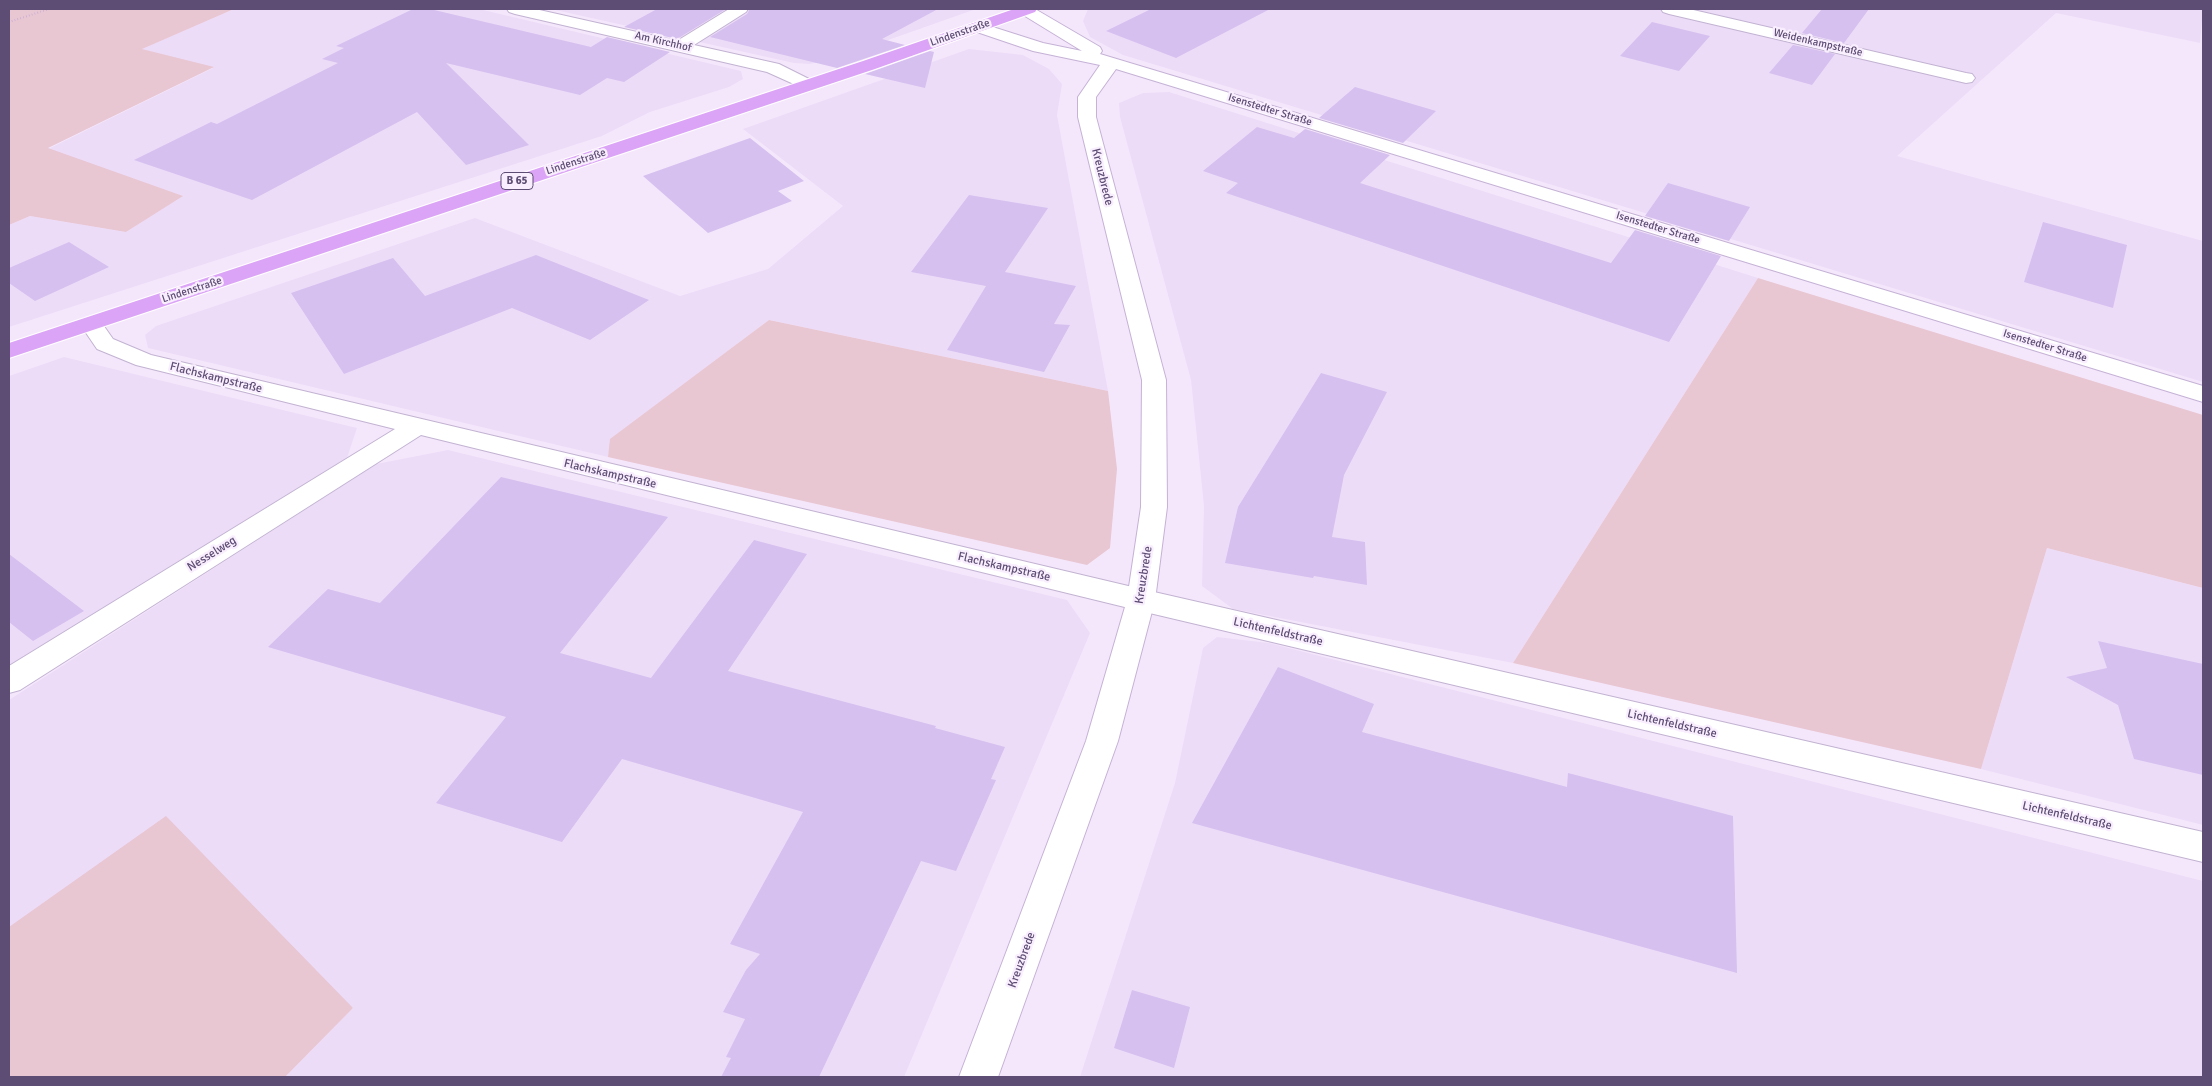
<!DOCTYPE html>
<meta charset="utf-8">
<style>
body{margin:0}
#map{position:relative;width:2212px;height:1086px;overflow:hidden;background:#f5e7fb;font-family:Signika,sans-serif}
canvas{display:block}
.frame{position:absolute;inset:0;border:10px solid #5d4d74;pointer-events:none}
</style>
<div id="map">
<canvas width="2212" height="1086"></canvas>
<div class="frame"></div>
</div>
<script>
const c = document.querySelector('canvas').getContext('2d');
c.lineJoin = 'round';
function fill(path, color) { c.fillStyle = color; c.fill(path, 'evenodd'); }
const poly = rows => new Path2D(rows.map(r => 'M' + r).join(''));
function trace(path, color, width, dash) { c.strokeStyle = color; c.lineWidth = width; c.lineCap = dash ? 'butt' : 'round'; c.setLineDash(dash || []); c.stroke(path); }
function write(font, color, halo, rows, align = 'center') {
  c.font = font + ' Signika,sans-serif'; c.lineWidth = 4.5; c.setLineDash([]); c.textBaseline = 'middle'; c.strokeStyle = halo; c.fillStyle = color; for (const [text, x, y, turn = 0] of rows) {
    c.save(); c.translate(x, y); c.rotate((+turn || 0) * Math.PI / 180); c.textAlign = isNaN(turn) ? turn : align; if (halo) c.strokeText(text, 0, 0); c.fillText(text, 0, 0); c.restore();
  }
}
const residential = poly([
 [234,9,479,9,741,71,743,79,729,87,650,112,602,136,9,327,9,225,30,216,126,232,182,196,48,149,213,68,141,49],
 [551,9,976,9,829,61,809,64,794,63],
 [1088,9,2203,9,2200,43,2056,13,1897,156,2203,241,2203,382,1123,55,1090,37,1083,21],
 [969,49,1023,55,1049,69,1062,84,1057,115,1108,391,769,320,611,439,608,457,148,348,145,335,156,326,475,218,680,296,768,269,843,206,743,129],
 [1169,92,1758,278,1513,663,1233,609,1202,586,1204,506,1191,380,1120,117,1119,103,1143,93],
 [64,357,357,428,347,458,9,666,9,376],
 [448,450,1067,600,1090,633,904,1077,285,1077,353,1008,9,927,9,700,376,464],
 [2047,548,2203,588,2203,825,1981,769],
 [1217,637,1269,643,2203,881,2203,1077,1080,1077,1175,783,1203,648]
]);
const green = poly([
 [9,9,234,9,142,49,214,67,48,148,183,196,126,232,30,216,9,225],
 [1758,278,2203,415,2203,588,2047,548,1981,769,1513,663],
 [769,320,1108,391,1117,469,1110,548,1087,565,608,457,610,439],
 [166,816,353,1008,285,1077,9,1077,9,927]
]);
const building = poly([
 [413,9,430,9,591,47,607,37,670,52,624,82,607,78,580,95,446,63,529,145,466,165,417,112,252,200,134,160,211,122,217,124,338,63,322,59,344,48,336,46],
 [657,9,726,9,677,39,624,27],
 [750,9,938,9,882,39,905,45,837,68,710,37,747,14],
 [1151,9,1270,9,1176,58,1106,31],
 [1822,9,1869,9,1844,43,1802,33],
 [1652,22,1710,36,1679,71,1620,56],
 [1793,45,1835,54,1812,85,1769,73],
 [930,51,934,52,925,88,865,74],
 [1355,87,1436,111,1403,143,1319,118],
 [1257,127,1294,138,1305,129,1390,155,1360,183,1611,263,1635,230,1721,256,1669,342,1226,193,1238,183,1203,171],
 [750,138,804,181,778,191,792,201,708,233,643,176],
 [1668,183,1750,207,1729,241,1645,216],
 [969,195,1048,208,1005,272,1076,286,1054,324,1070,325,1044,372,947,350,986,286,911,272],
 [2043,222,2127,245,2113,308,2024,282],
 [69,242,109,267,35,301,9,283,9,268],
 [536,255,649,300,590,340,512,308,344,374,291,293,393,258,425,296],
 [1321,373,1387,392,1344,475,1332,537,1365,542,1367,585,1314,576,1313,578,1225,563,1238,507],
 [501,477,668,517,560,653,651,678,754,540,807,554,728,671,936,726,935,728,1005,747,991,779,996,780,956,871,921,861,819,1077,721,1077,731,1058,726,1057,745,1019,723,1012,746,970,760,954,730,944,803,812,622,759,562,842,436,803,506,717,268,647,328,589,380,603],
 [9,554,84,611,33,641,9,622],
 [2098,641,2203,664,2203,775,2134,759,2118,705,2066,677,2107,668],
 [1278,667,1374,704,1362,732,1567,787,1568,773,1733,816,1737,973,1192,823],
 [1132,990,1190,1007,1174,1068,1114,1048]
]);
const path = poly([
 [9,22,49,9]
]);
const street = poly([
 [507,9,535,9,677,41,729,9,748,9,746,12,694,45,779,64,813,81,816,85,813,89,807,90,767,72,515,14,509,12,507,9],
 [1661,9,1689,9,1966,73,1972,74,1975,78,1972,82,1966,83,1669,14,1663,12,1661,9],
 [91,317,99,319,113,339,151,355,1141,589,2203,832,2203,862,1141,611,421,435,20,690,9,693,9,666,395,429,136,365,97,349,80,324,83,319,91,317]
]);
const secondary = poly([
 [1019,9,1035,9,1100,47,1102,51,1100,54,2203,386,2203,402,1116,69,1096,97,1096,117,1166,380,1167,507,1155,600,1118,741,998,1077,959,1077,1086,741,1127,600,1141,507,1142,380,1078,117,1078,97,1100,65,1033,51,971,30,969,27,971,24,977,22,1043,43,1082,51,1020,13,1019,9]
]);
const primary = poly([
 [1014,9,1037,9,1035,12,875,69,9,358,9,343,863,61,1014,9]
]);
const farStreetnames = [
 ["Lindenstraße",960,33,-19],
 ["Am Kirchhof",663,42,13],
 ["Weidenkampstraße",1818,43,13],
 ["Isenstedter Straße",1270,110,17],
 ["Lindenstraße",576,162,-18],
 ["Isenstedter Straße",1658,228,17],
 ["Lindenstraße",192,290,-18],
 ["Isenstedter Straße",2045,346,17]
];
const shields = [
 [517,181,32]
];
const shieldNames = [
 ["B 65",517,181]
];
const streetNames = [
 ["Kreuzbrede",1102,177,76],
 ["Flachskampstraße",216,378,14],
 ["Flachskampstraße",610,474,13],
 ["Nesselweg",212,554,-32],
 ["Flachskampstraße",1004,567,13],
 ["Kreuzbrede",1144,575,-81],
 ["Lichtenfeldstraße",1278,632,13],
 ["Lichtenfeldstraße",1672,724,13],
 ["Lichtenfeldstraße",2067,816,13],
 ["Kreuzbrede",1022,960,-70]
];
fill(residential, '#eddcf8');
fill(green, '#e8c6d2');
fill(building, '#d6c0ef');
trace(street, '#c2b3d2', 2);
trace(secondary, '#c5b2d6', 2);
trace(primary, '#fff', 2);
trace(path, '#b9a3d4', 2, [0.5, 2.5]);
fill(street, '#fff');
fill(secondary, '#fff');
fill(primary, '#dca4f6');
write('11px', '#5d4d74', '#f9eefe', farStreetnames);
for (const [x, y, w] of shields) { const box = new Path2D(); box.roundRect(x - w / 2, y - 8.5, w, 17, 4); c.fillStyle = '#f9eefe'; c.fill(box); trace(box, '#5d4d74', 1); }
write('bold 11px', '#5d4d74', null, shieldNames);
write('12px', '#5d4d74', '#f9eefe', streetNames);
</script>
